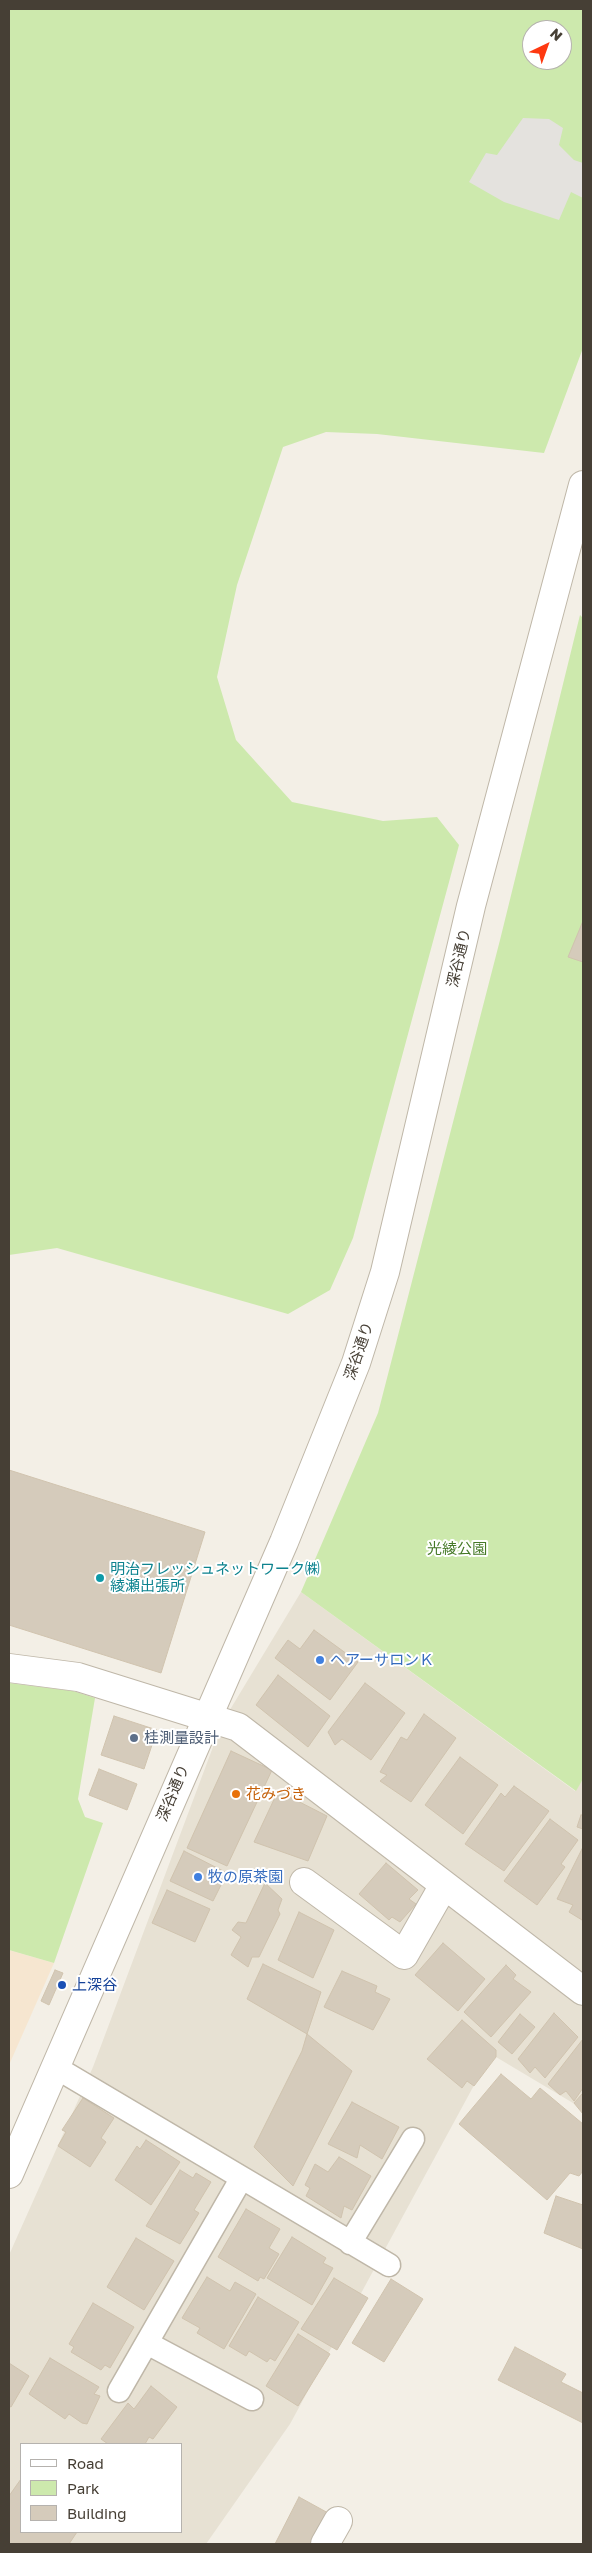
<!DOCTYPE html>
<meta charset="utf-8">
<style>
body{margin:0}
#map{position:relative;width:592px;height:2553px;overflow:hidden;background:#f3efe6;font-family:"Golos Text",sans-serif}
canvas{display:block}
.frame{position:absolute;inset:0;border:10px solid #463f35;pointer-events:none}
.legend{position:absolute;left:20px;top:2443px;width:162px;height:90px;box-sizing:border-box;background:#fff;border:1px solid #b5b2ae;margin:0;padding:6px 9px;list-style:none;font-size:15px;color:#463f35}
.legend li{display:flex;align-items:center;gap:10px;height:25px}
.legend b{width:25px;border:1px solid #b5b2ae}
.north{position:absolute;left:522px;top:20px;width:50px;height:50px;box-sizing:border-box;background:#fff;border:1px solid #b5b2ae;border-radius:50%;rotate:42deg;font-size:14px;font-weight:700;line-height:20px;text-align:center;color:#463f35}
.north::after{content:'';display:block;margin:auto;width:18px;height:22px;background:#fe3911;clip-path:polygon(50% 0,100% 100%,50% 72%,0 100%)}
</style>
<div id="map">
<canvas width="592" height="2553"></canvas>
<div class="frame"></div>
<ul class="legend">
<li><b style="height:6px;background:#fff"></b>Road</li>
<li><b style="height:14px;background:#cde9ad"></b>Park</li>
<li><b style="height:14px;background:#d5cbbb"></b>Building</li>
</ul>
<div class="north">N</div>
</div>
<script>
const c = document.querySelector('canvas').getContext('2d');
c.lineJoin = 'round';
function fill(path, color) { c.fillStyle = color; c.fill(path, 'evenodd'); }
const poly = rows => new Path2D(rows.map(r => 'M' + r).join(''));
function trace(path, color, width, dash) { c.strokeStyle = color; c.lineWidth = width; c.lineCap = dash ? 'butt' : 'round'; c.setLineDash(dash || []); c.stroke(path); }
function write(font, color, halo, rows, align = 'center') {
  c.font = font + ' "Golos Text","Noto Sans JP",sans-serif'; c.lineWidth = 4; c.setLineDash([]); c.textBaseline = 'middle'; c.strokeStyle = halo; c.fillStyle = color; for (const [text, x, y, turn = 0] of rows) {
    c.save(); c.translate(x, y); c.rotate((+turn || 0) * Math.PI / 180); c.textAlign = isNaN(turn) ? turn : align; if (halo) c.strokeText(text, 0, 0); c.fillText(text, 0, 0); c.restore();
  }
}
const residential = poly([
 [301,1592,575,1791,583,1779,583,2109,491,2054,290,2424,206,2544,9,2544,9,2255,93,2067,222,1723],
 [21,2444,181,2444,181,2532,21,2532]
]);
const commercial = poly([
 [9,1950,54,1963,9,2065]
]);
const green = poly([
 [9,9,583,9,583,348,544,453,377,434,326,432,283,447,237,585,217,677,236,740,292,802,383,821,437,817,459,845,353,1238,330,1290,288,1314,57,1248,9,1255],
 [532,30,562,30,562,60,532,60],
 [580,615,583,618,583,1779,576,1791,301,1592,378,1413,500,940],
 [9,1683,73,1691,95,1698,78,1799,85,1817,103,1823,54,1963,9,1950]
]);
const parking = poly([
 [523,118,549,119,563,128,559,145,574,160,583,163,583,198,571,192,559,220,504,202,469,182,486,153,497,155]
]);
const building = poly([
 [583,921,583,962,568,957,583,921],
 [9,1470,205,1532,161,1673,9,1625,9,1470],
 [314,1630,358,1662,330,1700,275,1658,288,1640,300,1649,314,1630],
 [278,1675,330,1716,308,1747,256,1705,278,1675],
 [365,1683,405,1713,371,1760,342,1739,335,1745,328,1732,365,1683],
 [424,1714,456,1738,411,1802,380,1781,387,1775,380,1772,401,1737,407,1740,424,1714],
 [114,1716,157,1730,144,1769,101,1755,114,1716],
 [231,1751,272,1770,227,1866,187,1848,231,1751],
 [460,1757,498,1785,463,1834,425,1805,460,1757],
 [99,1769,137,1784,127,1810,89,1795,99,1769],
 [514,1786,549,1811,504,1871,465,1844,501,1793,505,1797,514,1786],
 [278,1791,327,1816,308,1861,254,1842,278,1791],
 [581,1815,583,1815,583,1829,577,1827,581,1815],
 [550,1819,578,1840,561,1864,565,1867,537,1905,504,1881,550,1819],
 [583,1847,583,1918,582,1920,569,1912,573,1905,557,1899,583,1847],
 [184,1851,227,1873,213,1901,170,1881,184,1851],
 [386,1863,418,1890,409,1899,416,1904,400,1922,392,1917,389,1920,359,1894,386,1863],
 [265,1883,282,1899,278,1910,280,1914,259,1957,252,1957,248,1967,231,1955,241,1937,232,1930,238,1922,246,1923,265,1883],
 [167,1890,210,1909,195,1942,152,1923,167,1890],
 [299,1912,334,1930,313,1978,278,1960,299,1912],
 [443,1943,485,1979,458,2011,415,1975,443,1943],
 [263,1964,321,1992,307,2034,247,1999,263,1964],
 [506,1965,516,1975,513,1979,531,1992,491,2037,464,2012,506,1965],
 [55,1970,63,1973,49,2005,41,2001,55,1970],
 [342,1971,377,1986,375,1992,390,1999,373,2030,324,2007,342,1971],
 [554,2013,578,2037,545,2078,535,2067,530,2073,518,2059,554,2013],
 [520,2014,535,2027,512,2054,498,2042,520,2014],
 [462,2020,496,2050,496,2057,474,2086,467,2081,462,2088,427,2059,462,2020],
 [307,2034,352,2071,293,2186,254,2147,302,2051,307,2034],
 [583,2039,583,2088,574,2101,566,2091,560,2095,548,2084,583,2039],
 [501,2074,531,2099,540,2088,583,2124,583,2171,579,2176,570,2173,547,2200,459,2124,501,2074],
 [583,2093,583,2114,574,2103,583,2093],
 [83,2098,114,2118,101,2138,106,2142,90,2167,58,2146,66,2132,62,2130,83,2098],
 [352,2102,399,2127,382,2159,360,2145,357,2158,328,2144,352,2102],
 [146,2140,180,2162,151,2205,115,2180,137,2146,140,2149,146,2140],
 [339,2157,371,2176,352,2210,344,2206,341,2218,306,2196,310,2188,305,2185,315,2164,328,2172,339,2157],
 [180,2170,193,2178,196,2173,211,2182,194,2210,199,2213,180,2244,146,2226,180,2170],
 [556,2196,583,2205,583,2249,544,2233,556,2196],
 [246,2209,280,2229,269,2248,279,2254,264,2279,260,2277,258,2281,218,2257,246,2209],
 [292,2237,326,2258,323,2263,333,2268,312,2305,267,2278,292,2237],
 [136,2238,174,2261,144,2310,107,2287,136,2238],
 [207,2277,230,2291,235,2282,256,2294,224,2349,197,2333,200,2328,182,2318,207,2277],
 [334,2278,368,2298,337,2350,301,2329,334,2278],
 [391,2279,423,2299,384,2362,352,2343,391,2279],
 [258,2297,299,2322,275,2361,270,2358,267,2362,249,2351,246,2356,229,2346,258,2297],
 [93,2303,134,2327,110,2368,105,2365,101,2370,71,2352,74,2347,69,2344,93,2303],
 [298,2334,330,2354,298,2406,266,2386,298,2334],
 [515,2347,566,2374,561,2382,583,2393,583,2423,498,2380,515,2347],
 [50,2358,99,2387,94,2394,100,2396,87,2424,82,2423,69,2414,65,2419,29,2394,50,2358],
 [9,2363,29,2376,11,2407,9,2406,9,2363],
 [151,2386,177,2407,153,2439,149,2437,145,2444,108,2444,101,2439,128,2403,134,2409,151,2386],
 [21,2479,21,2532,77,2532,69,2544,9,2544,9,2496,21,2479],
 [299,2497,330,2514,314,2544,275,2544,299,2497]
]);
const service = poly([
 [55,2067,389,2265],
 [350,2243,413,2139],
 [147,2343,252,2399],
 [119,2391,241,2179]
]);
const minor = poly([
 [9,1668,78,1677,238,1727,583,1991],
 [304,1882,404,1955,444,1885],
 [325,2544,338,2521]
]);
const tertiary = poly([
 [9,2174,284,1542,356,1363,385,1272,471,906,583,485]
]);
const markers = [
 [100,1578,5,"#0f9aa8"],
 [320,1660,5,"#3f7fe0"],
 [134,1738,5,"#5c6f8a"],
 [236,1794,5,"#e8710a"],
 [198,1877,5,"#3f7fe0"],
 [62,1985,5,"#1a4fb4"]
];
const streetNames = [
 ["深谷通り",459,958,-77],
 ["深谷通り",359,1351,-71],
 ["深谷通り",173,1793,-67]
];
const parkNames = [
 ["光綾公園",457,1549]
];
const cultureNames = [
 ["明治フレッシュネットワーク㈱",110,1569],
 ["綾瀬出張所",110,1586]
];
const shopNames = [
 ["ヘアーサロンＫ",330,1660],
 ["牧の原茶園",208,1877]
];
const serviceNames = [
 ["桂測量設計",144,1738]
];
const foodNames = [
 ["花みづき",246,1794]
];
const transitNames = [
 ["上深谷",72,1985]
];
fill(residential, '#e7e1d3');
fill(commercial, '#f6e6d0');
fill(green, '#cde9ad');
fill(parking, '#e4e2de');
fill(building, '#d5cbbb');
trace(building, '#d0c3ae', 1);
trace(service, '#bfb7a8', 25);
trace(minor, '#bfb7a8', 30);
trace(tertiary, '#bfb7a8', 30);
trace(service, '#fff', 22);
trace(minor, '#fff', 28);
trace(tertiary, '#fff', 28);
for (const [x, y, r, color] of markers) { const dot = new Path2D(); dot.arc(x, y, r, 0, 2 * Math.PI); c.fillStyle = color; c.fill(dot); trace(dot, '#fff', 2); }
write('15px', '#463f35', '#fff', streetNames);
write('15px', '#457927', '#fff', parkNames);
write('15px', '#0d838f', '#fff', cultureNames, 'left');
write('15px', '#366cbe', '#fff', shopNames, 'left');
write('15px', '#4e5e75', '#fff', serviceNames, 'left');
write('15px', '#c56008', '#fff', foodNames, 'left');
write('15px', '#164399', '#fff', transitNames, 'left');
</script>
